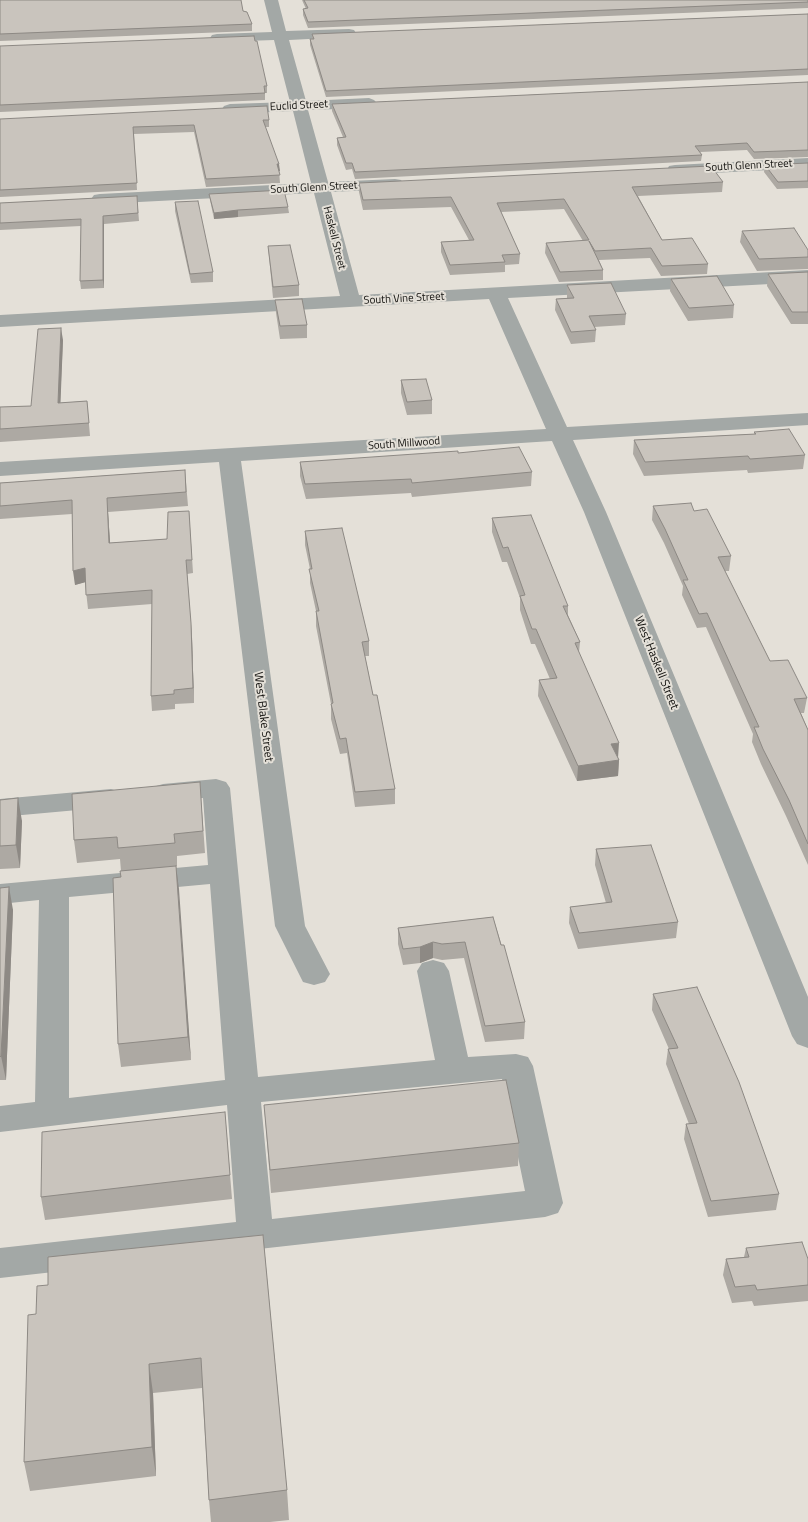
<!DOCTYPE html>
<style>
body{margin:0}
canvas{display:block;background:#e4e0d8}
</style>
<canvas width="808" height="1522"></canvas>
<script>
const c = document.querySelector('canvas').getContext('2d');
c.lineJoin = 'round';
const poly = rows => new Path2D(rows.map(r => 'M' + r).join(''));
function fill(path, color) { c.fillStyle = color; c.fill(path, 'evenodd'); }
function trace(path, color, width, dash) { c.strokeStyle = color; c.lineWidth = width; c.lineCap = dash ? 'butt' : 'round'; c.setLineDash(dash || []); c.stroke(path); }
function write(font, color, halo, rows, align = 'center') {
  c.font = font + ' "Titillium Web",sans-serif'; c.lineWidth = 4; c.setLineDash([]); c.textBaseline = 'middle'; c.strokeStyle = halo; c.fillStyle = color; for (const [text, x, y, turn = 0] of rows) {
    c.save(); c.translate(x, y); c.rotate((+turn || 0) * Math.PI / 180); c.textAlign = isNaN(turn) ? turn : align; if (halo) c.strokeText(text, 0, 0); c.fillText(text, 0, 0); c.restore();
  }
}
const minor = poly([
 [264,0,278,0,286,31,349,29,354,30,356,33,354,36,349,37,289,40,306,101,369,98,374,100,377,103,374,106,369,108,308,110,328,182,395,179,401,180,404,184,401,188,395,189,331,192,359,295,808,270,808,282,508,298,567,427,808,413,808,425,573,440,606,512,808,997,808,1048,797,1044,792,1036,584,512,552,441,241,461,305,926,330,974,325,982,314,985,303,982,275,926,219,462,0,476,0,462,546,429,489,299,0,327,0,315,340,296,314,193,100,204,94,203,91,199,94,195,100,194,311,183,293,111,230,114,224,112,222,109,224,106,230,104,290,102,274,40,217,42,212,41,210,38,212,35,217,34,272,32,264,0],
 [808,158,808,168,675,175,669,174,667,170,669,166,675,165,808,158],
 [216,779,226,782,230,788,258,1077,435,1060,417,971,422,963,433,960,444,963,449,971,468,1057,516,1054,528,1057,533,1066,563,1203,558,1213,545,1217,0,1278,0,1248,236,1222,227,1105,0,1132,0,1106,35,1102,39,900,0,904,0,884,208,865,203,798,163,802,153,799,149,793,153,787,163,784,216,779],
 [210,884,225,1080,69,1098,69,897,210,884],
 [502,1079,525,1191,272,1219,261,1102,502,1079],
 [111,789,121,792,125,798,121,804,111,807,0,817,0,799,111,789]
]);
const wall = poly([
 [0,0,243,11,252,24,252,31,0,41],
 [302,0,808,0,808,8,308,28,303,15,303,9,306,9],
 [808,14,808,75,326,97,310,45,310,39,312,39,312,34],
 [0,46,267,86,267,93,265,93,265,100,0,112],
 [808,82,808,157,754,159,747,150,700,152,702,155,701,161,355,179,352,169,346,170,337,145,337,138,343,137,332,111,332,104],
 [0,119,269,120,269,127,265,127,280,171,279,171,280,183,206,187,194,132,134,134,137,190,0,197],
 [808,163,808,188,777,189,764,172,765,165],
 [723,182,722,192,638,196,662,240,708,264,707,274,661,276,650,258,599,260,603,270,603,280,559,282,545,253,546,243,583,241,564,209,501,212,520,254,519,264,505,265,505,272,450,275,441,252,441,242,469,240,451,207,363,210,359,192,359,183],
 [209,194,288,207,289,213,238,217,214,219,210,200],
 [137,196,139,221,104,224,104,288,81,289,80,281,81,226,0,230,0,203],
 [175,202,213,272,213,282,191,283,175,211],
 [742,231,808,250,808,269,757,271,740,242],
 [268,246,299,285,299,296,273,298],
 [808,272,808,324,791,324,767,286,768,274],
 [671,279,734,305,733,318,688,321,670,291],
 [567,285,626,314,625,325,594,327,596,330,595,342,571,344,555,310,556,299,567,298],
 [275,300,307,325,307,338,280,339,276,313],
 [63,340,60,403,87,401,90,436,0,442,0,407,31,406],
 [401,380,432,400,432,414,407,415,401,393],
 [754,432,805,455,803,469,748,473,747,470,644,476,633,454,634,440,754,434],
 [458,453,532,472,531,486,412,497,411,493,306,499,300,476,300,462],
 [185,470,188,506,108,512,110,543,167,539,189,511,193,573,187,574,192,637,194,703,175,704,175,709,152,711,151,696,152,604,88,609,85,582,75,585,72,514,0,519,0,483],
 [653,506,694,511,731,556,729,571,725,571,770,661,807,698,804,713,801,713,808,730,808,865,786,816,761,764,752,742,753,734,706,627,697,628,682,595,683,586,664,543,652,520],
 [492,518,568,606,568,615,580,642,579,652,619,760,618,776,577,781,538,696,539,680,550,679,535,644,531,644,520,610,520,598,507,562,502,562,492,532],
 [305,531,369,641,369,656,365,656,373,695,395,789,395,804,355,807,347,753,340,754,331,719,331,704,316,626,316,611,310,583,310,569,305,545],
 [200,782,205,853,177,856,177,866,176,866,191,1060,121,1067,118,1044,121,871,120,859,77,863,74,840],
 [0,800,22,821,20,868,0,869],
 [596,849,678,922,676,938,578,949,569,923,570,907,606,903,595,865],
 [0,888,13,910,6,1080,0,1080],
 [493,917,525,1022,524,1039,485,1042,464,958,442,960,433,958,420,963,403,965,398,944,398,928],
 [653,994,779,1194,776,1210,708,1217,684,1139,686,1124,689,1124,666,1064,668,1049,669,1049,652,1010],
 [264,1105,519,1143,518,1166,271,1193],
 [225,1112,232,1199,45,1220,41,1197],
 [263,1235,287,1490,289,1520,270,1522,211,1522,209,1500,202,1388,153,1393,156,1476,30,1491,24,1462,36,1314,48,1285],
 [746,1248,808,1259,808,1301,754,1306,752,1301,732,1303,723,1275,726,1259,744,1257]
]);
const shadedWall = poly([
 [277,164,279,164,280,171,277,172],
 [238,210,238,217,214,219,214,213],
 [103,216,104,224,104,288,103,280],
 [61,328,63,340,60,415,58,403],
 [107,498,108,512,111,556,109,543],
 [85,568,86,582,75,585,73,571],
 [191,623,192,637,194,703,193,688],
 [619,743,618,758,611,744],
 [619,760,618,776,577,781,578,766],
 [18,798,22,821,20,868,16,845],
 [176,866,179,889,191,1060,188,1037],
 [9,887,13,910,6,1080,1,1056],
 [433,942,433,958,420,963,420,947],
 [149,1364,153,1393,156,1476,152,1447]
]);
const building = poly([
 [0,0,241,0,243,11,247,12,252,24,0,34,0,0],
 [304,0,808,0,808,2,308,22,303,9,308,8,304,0],
 [808,14,808,69,326,91,310,39,314,39,312,34,808,14],
 [254,36,255,41,257,41,267,86,264,86,265,93,0,105,0,46,254,36],
 [808,82,808,150,754,152,747,143,695,146,702,155,355,172,352,163,346,163,337,138,346,137,332,104,808,82],
 [267,106,269,120,263,120,279,164,277,164,280,175,206,179,194,125,133,127,137,183,0,190,0,119,267,106],
 [808,163,808,181,778,182,765,165,808,163],
 [711,166,723,182,632,187,662,240,692,238,708,264,662,266,651,248,595,251,589,241,603,270,560,272,546,243,589,240,564,199,497,203,520,254,502,255,505,262,450,265,441,242,474,240,451,197,363,200,359,183,711,166],
 [284,190,288,207,238,210,214,213,209,194,284,190],
 [137,196,138,213,103,216,103,280,80,281,81,219,0,223,0,203,137,196],
 [198,201,213,272,190,274,175,202,198,201],
 [794,228,808,250,808,257,759,259,742,231,794,228],
 [290,245,299,285,273,287,268,246,290,245],
 [808,272,808,312,792,312,768,274,808,272],
 [717,276,734,305,689,308,671,279,717,276],
 [611,283,626,314,589,316,596,330,571,332,556,299,574,298,567,285,611,283],
 [302,299,307,325,280,326,275,300,302,299],
 [61,328,58,403,87,401,89,423,0,429,0,407,31,406,38,329,61,328],
 [426,379,432,400,407,402,401,380,426,379],
 [789,429,805,455,750,459,748,456,645,462,634,440,756,434,754,432,789,429],
 [519,447,532,472,412,483,411,479,305,484,300,462,458,451,458,453,519,447],
 [185,470,186,492,107,498,109,543,167,539,168,512,189,511,192,560,186,560,191,623,193,688,174,690,174,694,151,696,152,590,86,595,85,568,73,571,72,500,0,506,0,483,185,470],
 [691,503,694,511,707,509,731,556,718,557,770,661,788,660,807,698,794,699,808,730,808,844,789,800,763,749,754,727,759,727,707,613,699,614,683,580,688,580,665,529,653,506,691,503],
 [531,515,568,606,563,606,580,642,575,643,619,743,611,744,619,760,578,766,539,680,557,678,536,629,532,629,520,596,525,595,508,547,503,548,492,518,531,515],
 [342,528,369,641,362,642,373,695,377,695,395,789,355,792,346,738,340,739,331,704,333,703,316,611,319,611,309,569,312,569,305,531,342,528],
 [200,782,203,831,174,834,175,843,118,848,117,837,74,840,72,794,200,782],
 [18,798,16,845,0,846,0,800,18,798],
 [651,845,678,922,579,933,570,907,612,902,596,849,651,845],
 [176,866,188,1037,118,1044,113,878,121,877,120,871,176,866],
 [9,887,1,1056,0,1057,0,888,9,887],
 [493,917,501,945,504,945,525,1022,485,1026,465,942,442,944,433,942,420,947,403,949,398,928,493,917],
 [697,987,739,1082,779,1194,711,1201,686,1124,697,1123,668,1049,678,1048,653,994,697,987],
 [506,1080,519,1143,270,1170,264,1105,506,1080],
 [225,1112,230,1175,41,1197,42,1132,225,1112],
 [263,1235,287,1490,209,1500,201,1358,149,1364,152,1447,24,1462,28,1315,36,1314,37,1286,48,1285,48,1257,263,1235],
 [802,1242,808,1259,808,1285,757,1290,755,1285,735,1287,726,1259,749,1257,746,1248,802,1242]
]);
const farStreetnames = [
 ["Euclid Street",299,106,-3],
 ["South Glenn Street",749,166,-3],
 ["South Glenn Street",314,188,-3],
 ["Haskell Street",334,238,76],
 ["South Vine Street",404,299,-3],
 ["South Millwood",404,444,-4]
];
const streetNames = [
 ["West Haskell Street",656,663,68],
 ["West Blake Street",263,717,83]
];
fill(minor, '#a3a8a6');
fill(wall, '#ada9a3');
fill(shadedWall, '#8d8984');
fill(building, '#c9c4bd');
trace(building, '#8d8984', 1);
write('11px', '#100f0c', '#e4e0d8', farStreetnames);
write('12px', '#100f0c', '#e4e0d8', streetNames);
</script>
